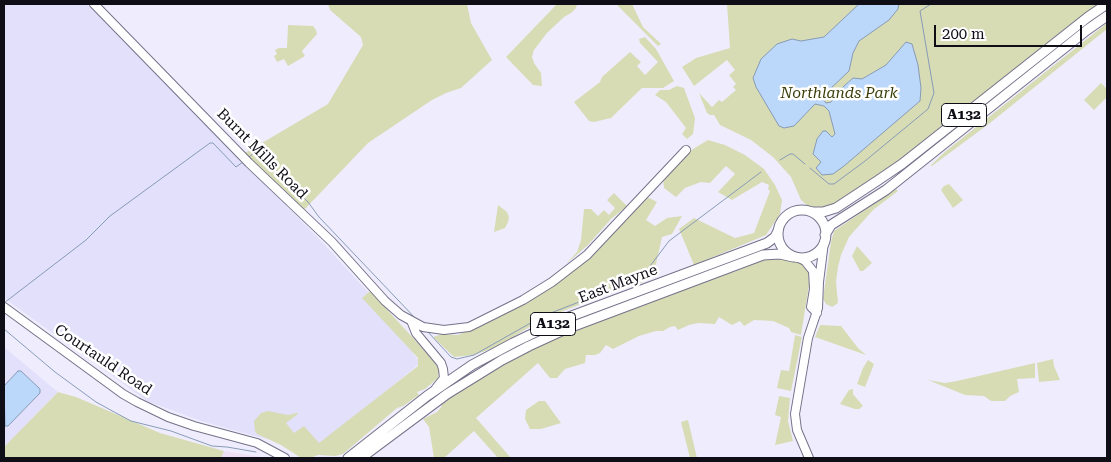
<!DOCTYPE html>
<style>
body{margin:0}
#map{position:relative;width:1111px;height:462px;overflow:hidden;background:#efedfd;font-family:"Roboto Serif",serif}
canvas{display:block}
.frame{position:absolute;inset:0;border:5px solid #0f0e17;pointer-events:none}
.scale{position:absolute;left:934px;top:25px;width:148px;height:22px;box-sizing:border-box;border:2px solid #0f0e17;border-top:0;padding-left:6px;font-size:15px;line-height:18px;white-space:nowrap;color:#0f0e17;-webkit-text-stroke:4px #fff;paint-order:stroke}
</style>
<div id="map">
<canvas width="1111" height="462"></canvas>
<div class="frame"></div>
<div class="scale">200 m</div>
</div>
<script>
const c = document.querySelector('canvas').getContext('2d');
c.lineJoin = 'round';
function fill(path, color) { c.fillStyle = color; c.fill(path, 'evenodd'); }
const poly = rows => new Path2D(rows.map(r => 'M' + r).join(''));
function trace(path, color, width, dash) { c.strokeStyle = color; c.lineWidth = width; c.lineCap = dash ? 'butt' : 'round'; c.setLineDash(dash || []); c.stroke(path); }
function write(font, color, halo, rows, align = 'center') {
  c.font = font + ' "Roboto Serif",serif'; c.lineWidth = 5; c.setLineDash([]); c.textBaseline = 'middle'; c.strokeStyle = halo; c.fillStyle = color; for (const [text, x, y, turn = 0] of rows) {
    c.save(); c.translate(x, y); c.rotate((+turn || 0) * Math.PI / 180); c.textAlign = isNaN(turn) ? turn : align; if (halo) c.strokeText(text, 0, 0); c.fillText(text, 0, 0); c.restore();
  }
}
const commercial = poly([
 [224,451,268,458,221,458]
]);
const built = poly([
 [4,4,87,4,324,244,378,303,420,363,317,449,258,437,201,421,147,401,4,298],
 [4,347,58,392,4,447]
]);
const green = poly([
 [328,4,467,4,471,23,492,60,461,88,446,93,432,100,368,143,303,211,245,153,328,104,363,45,361,37,330,10],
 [557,4,577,4,576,8,571,13,564,17,547,33,534,50,532,57,534,63,541,73,542,86,533,85,506,57],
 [616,4,632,4,643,27,661,44,658,46],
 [727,4,1102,4,886,172,877,175,860,187,854,194,829,207,813,208,809,207,801,200,791,177,773,157,751,140,720,125,714,115,710,115,707,113,699,93,712,107,719,100,722,102,736,90,733,87,736,84,729,75,735,70,727,60,694,86,682,67,696,58,730,48],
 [1107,23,1107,29,990,123,932,166,931,165,946,151],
 [288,25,313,26,316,30,317,34,302,51,305,56,288,66,284,59,277,62,274,56,277,54,275,50,279,48,287,48],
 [645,37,656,49,674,81,663,88,642,88,611,118,594,122,589,121,574,102,600,82,602,77,630,52,641,62,637,66,645,75,658,62,640,43,639,39],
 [1101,83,1107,89,1107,97,1094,110,1084,100],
 [677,86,684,88,695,118,693,134,687,139,682,134,686,128,666,102,655,95,660,90,669,90],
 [708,140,725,145,745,155,764,169,775,185,782,200,780,214,766,235,694,265,679,229,694,218,735,238,754,233,770,191,768,189,769,185,762,182,732,200,718,192,735,174,726,166,710,183,701,182,685,188,676,197,664,188,663,178,688,152],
 [949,184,963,200,953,208,941,190,944,186],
 [896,189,898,191,873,210,849,237,841,255,838,267,836,282,838,303,832,307,826,304,823,299,831,242,834,231],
 [614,193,627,206,611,219,588,245,566,264,577,252,581,240,584,209,591,209,598,216,604,210,609,215,615,208,607,200],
 [647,197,657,202,646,220,655,226,667,218,682,216,672,234,662,237,656,264,644,282,604,295,543,319,496,347,474,355,454,357,433,337,442,334,458,335,475,328,500,316,560,279,634,205],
 [498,205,507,212,509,217,508,222,505,228,494,232],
 [857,246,872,263,863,271,860,271,852,256],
 [771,257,781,257,805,263,808,269,809,285,801,335,791,332,789,328,773,321,754,320,744,326,740,321,732,325,719,317,715,324,698,323,689,325,678,330,675,326,670,327,663,331,656,331,639,336,613,349,606,345,600,353,595,355,586,355,585,363,565,369,557,378,550,378,538,363,476,418,511,458,498,458,474,431,444,458,434,458,429,427,423,419,437,412,442,406,440,403,501,364,563,333,724,273,734,272],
 [370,291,436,363,439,371,438,378,425,389,417,392,419,395,403,406,397,408,343,454,335,456,318,455,310,458,301,458,281,445,257,434,255,431,254,421,261,413,268,411,288,415,297,413,298,414,286,423,294,433,304,426,319,443,418,366,418,358,362,298],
 [820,325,841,326,858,348,866,355,815,337],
 [795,335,802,337,791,391,777,388,781,370,789,371],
 [1053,359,1054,366,1060,380,1039,382,1037,363],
 [868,360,874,364,865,387,857,384,863,368],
 [1035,363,1035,378,1017,379,1019,392,1010,396,1005,401,991,401,984,396,965,395,928,380,945,383,957,381],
 [853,389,853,394,863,406,859,409,855,409,840,404,849,390],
 [58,392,76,397,160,433,224,451,221,458,4,458,4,447],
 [779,396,790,398,788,421,793,441,775,445,781,417,775,415],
 [539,401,545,401,561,423,541,429,530,429,525,419,526,410],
 [688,420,697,458,690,458,681,422]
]);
const water = poly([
 [859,4,899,4,898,9,889,20,859,41,853,53,849,71,827,92,823,99,826,103,831,102,844,86,853,78,862,79,886,65,906,42,912,44,918,65,921,88,920,101,844,166,833,174,822,175,816,168,821,162,813,154,817,139,823,131,826,131,832,137,835,134,829,111,824,106,815,104,794,126,784,128,779,126,756,87,753,78,761,59,777,44,792,39,801,41,824,37,859,4],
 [18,371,21,371,40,389,40,393,8,426,5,426,4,386,18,371]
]);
const stream = poly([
 [248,158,255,152,258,153,308,202,319,217,417,320],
 [780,160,790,154,793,154,805,164],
 [810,168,829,184,834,184,865,161,928,109,934,93,920,11,931,4],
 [4,303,86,240,110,216,210,143,213,143,236,167,243,162],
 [4,329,55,372,96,402,116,413,131,421,171,431,212,446,227,447,256,452],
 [428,332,451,357,457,359,474,355,543,316,641,278,669,241,761,172]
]);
const secondary = poly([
 [94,4,249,163,332,242,385,301,401,315,423,327,444,330,469,327,523,300,552,282,587,255,686,150],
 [799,258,805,261,813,271,814,289,811,307,817,313],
 [4,307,123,394,137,402,168,417,194,426,257,443,285,458],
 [412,323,416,333,441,363,443,369,444,378,436,388],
 [809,458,797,430,795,414,808,338,818,308,819,282,824,242]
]);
const primary = poly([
 '778 234a24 24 0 1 1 48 0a24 24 0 1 1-48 0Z',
 [813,212,823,212,836,208,877,181,902,164,1088,17,1107,4],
 [825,235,831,225,886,190,1087,30,1107,16],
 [348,458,427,396,472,365,513,343,561,320,767,243,775,237,778,231],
 [361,458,447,394,502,360,529,346,566,329,763,255,780,254,793,257]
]);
const shields = [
 [964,115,45],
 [553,324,45]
];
const shieldNames = [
 ["A132",964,115],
 ["A132",553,324]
];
const parkNames = [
 ["Northlands Park",839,94]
];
const streetNames = [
 ["Burnt Mills Road",262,154,45],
 ["East Mayne",618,284,-21],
 ["Courtauld Road",103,360,34]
];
fill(commercial, '#ede0f4');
fill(built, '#e3e0fb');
fill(green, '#d8dcb5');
fill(water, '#bbd7fa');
trace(water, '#879bb6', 1);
trace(stream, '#879bb6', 1);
trace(secondary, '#747289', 10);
trace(primary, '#747289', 11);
trace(secondary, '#fff', 8);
trace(primary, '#fff', 9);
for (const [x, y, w] of shields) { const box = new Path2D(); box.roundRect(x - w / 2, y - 11.5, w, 23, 4); c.fillStyle = '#fff'; c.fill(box); trace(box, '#0f0e17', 1); }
write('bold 14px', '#0f0e17', null, shieldNames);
write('italic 15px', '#3b3d09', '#fff', parkNames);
write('15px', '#0f0e17', '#fff', streetNames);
</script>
